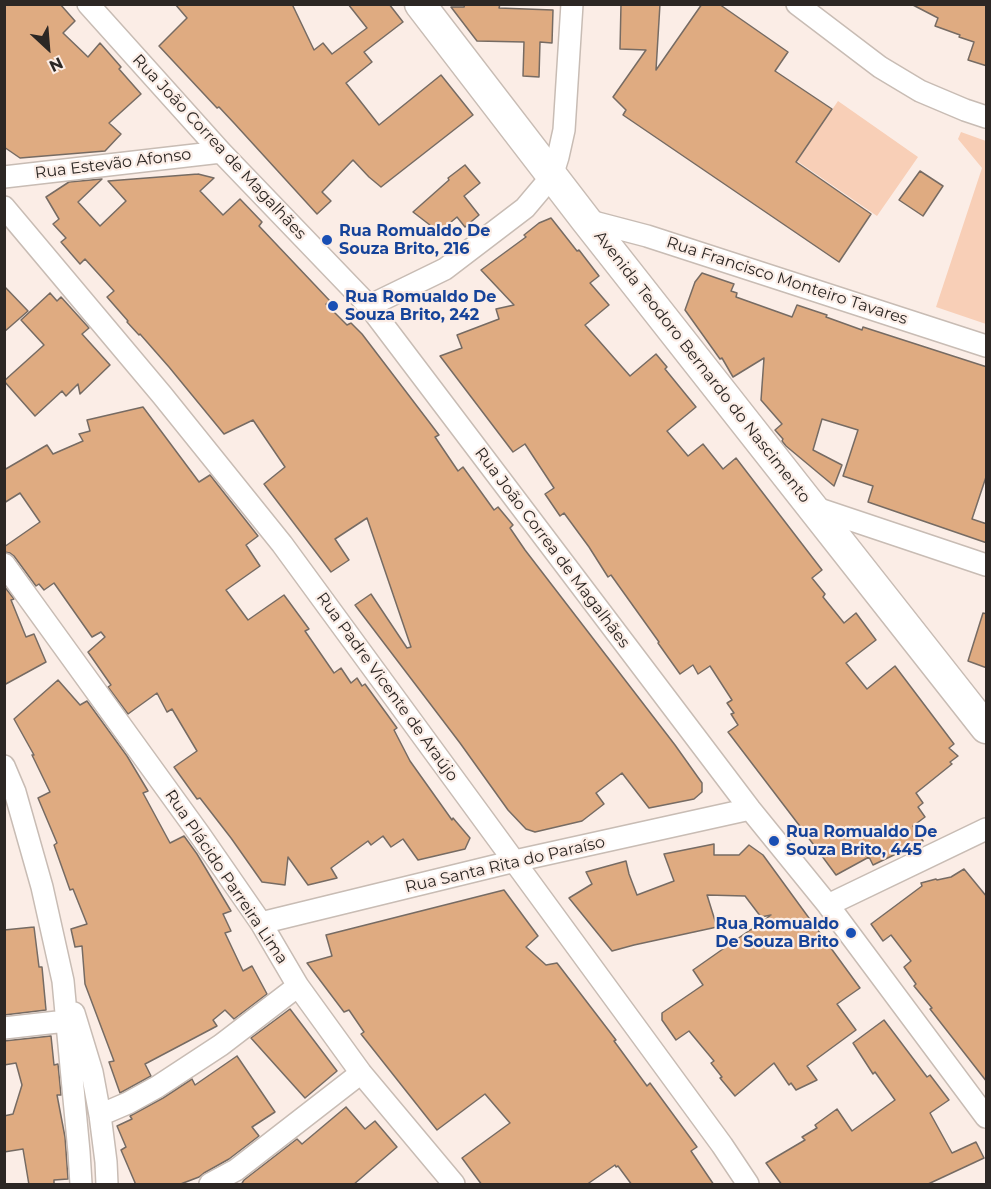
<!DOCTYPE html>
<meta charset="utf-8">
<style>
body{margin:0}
#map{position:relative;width:991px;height:1189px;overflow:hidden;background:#fbede6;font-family:Montserrat,sans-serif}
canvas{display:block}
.frame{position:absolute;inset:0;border:6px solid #2c2724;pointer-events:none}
.north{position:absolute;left:18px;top:18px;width:60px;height:60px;-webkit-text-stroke:4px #fbede6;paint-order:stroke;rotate:154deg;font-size:16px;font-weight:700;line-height:24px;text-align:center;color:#2c2724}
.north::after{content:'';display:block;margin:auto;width:21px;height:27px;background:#2c2724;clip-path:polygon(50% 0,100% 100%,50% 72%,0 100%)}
</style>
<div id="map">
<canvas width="991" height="1189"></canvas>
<div class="frame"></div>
<div class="north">N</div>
</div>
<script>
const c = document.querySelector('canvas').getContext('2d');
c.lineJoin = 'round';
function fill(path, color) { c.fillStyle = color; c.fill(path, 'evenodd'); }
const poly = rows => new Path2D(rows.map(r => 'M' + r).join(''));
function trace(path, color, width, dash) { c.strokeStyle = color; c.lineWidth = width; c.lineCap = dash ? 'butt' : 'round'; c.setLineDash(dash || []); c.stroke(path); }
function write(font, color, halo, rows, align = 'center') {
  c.font = font + ' Montserrat,sans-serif'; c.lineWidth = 4.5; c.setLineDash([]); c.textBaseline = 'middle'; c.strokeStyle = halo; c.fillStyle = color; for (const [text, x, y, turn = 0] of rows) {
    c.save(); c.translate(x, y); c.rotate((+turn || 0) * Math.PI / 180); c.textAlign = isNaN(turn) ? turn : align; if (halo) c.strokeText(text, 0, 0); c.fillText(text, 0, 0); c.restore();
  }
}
const green = poly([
 [838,101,918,157,877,216,797,161],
 [961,132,986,141,986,324,936,307,982,168,958,139]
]);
const building = poly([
 [4,4,60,4,75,21,63,33,88,57,100,43,121,67,119,69,141,94,109,123,121,134,105,151,20,158,4,147,4,4],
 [175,4,292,4,314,50,323,43,332,54,367,28,348,4,389,4,403,22,364,52,372,62,346,83,379,125,441,75,473,115,381,187,369,177,353,160,322,192,331,201,317,214,234,123,219,107,217,108,159,46,187,18,175,4],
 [465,4,500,4,499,8,553,10,552,43,540,42,539,77,523,76,524,42,477,41,451,7,464,7,465,4],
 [621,4,660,4,656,70,702,4,719,4,788,52,775,71,832,109,796,162,871,214,839,262,623,115,626,110,613,97,646,50,620,49,621,4],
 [911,4,987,4,987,66,968,60,974,42,959,37,960,35,935,26,938,18,911,4],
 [465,165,480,183,464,196,479,215,465,227,457,217,439,232,413,212,449,180,448,178,465,165],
 [920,171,943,186,923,216,899,200,920,171],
 [198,174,214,178,200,191,223,215,240,199,262,222,259,226,330,301,326,304,347,325,351,323,362,334,439,435,435,437,458,471,463,467,494,510,498,507,513,525,510,528,525,550,675,745,702,783,702,792,694,799,649,808,622,773,596,793,604,804,582,821,535,832,526,829,508,810,460,743,355,605,371,594,407,648,411,647,367,518,335,539,349,560,331,572,264,484,285,467,253,420,224,434,169,367,140,334,139,335,127,322,128,321,107,297,114,291,85,259,80,264,61,242,66,238,53,224,59,219,46,197,69,182,102,179,78,202,100,226,126,201,108,181,198,174],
 [551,218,577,251,579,250,599,276,590,283,609,305,585,325,630,376,656,354,667,367,665,369,696,407,667,431,688,456,703,444,723,469,736,458,822,570,812,578,825,594,823,597,844,623,856,613,876,640,846,663,867,689,895,666,954,744,949,748,958,756,950,762,952,764,916,793,923,803,918,807,925,817,913,826,923,841,873,865,869,857,836,875,799,825,728,732,738,725,731,714,734,713,727,703,732,700,710,666,698,674,693,665,680,674,658,643,659,642,611,575,608,577,589,547,564,513,560,516,545,494,554,488,525,444,513,452,440,356,462,348,457,335,499,319,496,309,514,305,481,270,526,237,524,235,539,223,551,218],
 [702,273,734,284,731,291,737,293,736,297,792,317,797,305,827,315,826,317,862,330,863,327,987,367,987,474,972,519,987,524,987,543,868,502,873,486,843,476,858,430,822,419,813,450,842,465,834,486,786,446,782,441,783,439,775,430,782,424,761,400,764,358,733,377,722,358,720,359,685,310,695,282,702,273],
 [4,286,28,311,4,332,4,286],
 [50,293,57,301,61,297,89,328,82,334,110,365,80,394,78,384,66,396,62,391,35,416,4,381,44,345,21,320,50,293],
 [143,407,199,482,210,475,258,536,246,545,260,566,226,590,248,620,284,595,309,629,305,631,334,673,341,668,351,683,357,678,362,686,365,684,397,728,394,730,410,761,452,820,453,818,470,838,465,849,418,860,403,839,391,847,383,836,371,845,368,841,331,868,337,878,308,885,288,857,285,885,262,882,231,838,200,798,197,799,174,767,197,751,172,709,167,712,157,693,128,714,108,687,111,685,88,652,105,637,101,632,92,637,54,583,44,590,39,584,36,586,14,556,10,553,4,552,4,547,40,522,20,493,4,503,4,470,47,445,53,454,83,441,79,434,90,431,87,420,143,407],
 [4,586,14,599,11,600,26,637,34,634,46,662,4,685,4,586],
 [983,613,987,614,987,668,968,661,983,613],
 [58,680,80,705,87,701,127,756,148,791,143,793,170,843,184,836,197,854,231,911,223,914,231,931,225,933,243,971,252,966,267,994,234,1019,225,1010,213,1020,217,1026,145,1064,151,1076,120,1093,109,1062,114,1061,85,984,82,946,75,947,71,929,87,924,73,889,70,890,54,845,57,843,38,798,50,792,32,755,34,755,14,719,58,680],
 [714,844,714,855,739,855,749,845,763,855,860,988,837,1004,856,1030,807,1066,817,1080,796,1090,791,1083,789,1085,774,1063,735,1096,720,1078,722,1077,711,1063,714,1061,689,1031,676,1040,662,1020,662,1013,703,985,693,970,750,930,765,923,763,921,771,915,761,917,745,896,707,895,717,927,634,945,612,951,569,898,592,884,586,872,626,861,629,874,637,895,674,881,664,854,714,844],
 [964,869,987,897,987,1082,930,1009,932,1008,914,986,916,984,904,967,911,961,891,935,883,941,871,924,922,886,921,883,936,879,937,880,951,877,964,869],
 [504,890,538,936,526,947,546,965,557,963,616,1040,614,1041,647,1086,650,1083,697,1147,691,1151,714,1185,632,1185,618,1166,616,1167,615,1165,586,1185,482,1185,462,1158,510,1123,485,1094,437,1130,361,1034,364,1032,349,1010,344,1012,307,963,332,956,326,935,504,890],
 [34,927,39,967,42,967,46,1010,4,1015,4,930,34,927],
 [290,1009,337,1071,305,1098,251,1038,290,1009],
 [884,1020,927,1077,930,1075,949,1100,930,1113,952,1153,976,1142,984,1158,926,1185,782,1185,766,1163,805,1140,802,1137,817,1128,815,1125,837,1109,852,1131,895,1100,875,1072,873,1074,853,1043,884,1020],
 [51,1036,54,1065,58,1064,61,1095,57,1095,65,1137,68,1179,54,1180,54,1185,29,1185,23,1149,4,1152,4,1116,13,1114,22,1085,16,1063,4,1065,4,1041,51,1036],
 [237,1056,275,1112,252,1127,259,1136,229,1159,204,1173,199,1177,178,1185,136,1185,121,1150,126,1147,117,1126,132,1119,130,1116,163,1098,192,1079,195,1085,237,1056],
 [346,1107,365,1129,375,1121,397,1147,353,1185,241,1185,244,1180,297,1139,302,1144,346,1107]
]);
const street = poly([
 [88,4,221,152,369,306,750,809,828,905,986,1117],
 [797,4,880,67,920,91,965,110,986,117],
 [4,177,221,152],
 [4,207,162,395,282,544,722,1145,748,1184],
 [586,220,647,236,986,346],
 [369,306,445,269,525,208,552,176,558,157,564,130,572,4],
 [813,507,986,565],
 [4,564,200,835,261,923,298,986,361,1073,454,1184],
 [4,766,15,792,42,887,63,981,79,1152,81,1184],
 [828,905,986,829],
 [261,923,515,861,750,809],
 [74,1013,92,1072,100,1115,106,1162,107,1184],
 [4,1028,66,1021],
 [100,1115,128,1103,157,1087,221,1045,298,986],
 [210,1184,236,1170,361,1073]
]);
const secondary = poly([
 [420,4,586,220,986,728]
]);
const markers = [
 [327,240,6,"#1a4fb4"],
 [333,306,6,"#1a4fb4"],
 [774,841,6,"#1a4fb4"],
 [851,933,6,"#1a4fb4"]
];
const streetNames = [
 ["Rua João Correa de Magalhães",219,147,47],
 ["Rua Estevão Afonso",113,164,-7],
 ["Rua Francisco Monteiro Tavares",787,281,18],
 ["Avenida Teodoro Bernardo do Nascimento",702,367,52],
 ["Rua João Correa de Magalhães",552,548,53],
 ["Rua Padre Vicente de Araújo",387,687,54],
 ["Rua Santa Rita do Paraíso",505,865,-13],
 ["Rua Plácido Parreira Lima",226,877,56]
];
const transitNames = [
 ["Rua Romualdo De",339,231],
 ["Souza Brito, 216",339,249],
 ["Rua Romualdo De",345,297],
 ["Souza Brito, 242",345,315],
 ["Rua Romualdo De",786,832],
 ["Souza Brito, 445",786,850],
 ["Rua Romualdo",839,924,"right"],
 ["De Souza Brito",839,942,"right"]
];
fill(green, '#f8cfb7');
fill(building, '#dfab81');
trace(building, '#766b63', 1.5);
trace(street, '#c8bcb4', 24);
trace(secondary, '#c8bcb4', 33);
trace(street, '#fff', 21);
trace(secondary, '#fff', 30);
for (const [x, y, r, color] of markers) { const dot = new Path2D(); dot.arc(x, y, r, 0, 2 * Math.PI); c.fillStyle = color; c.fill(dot); trace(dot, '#fbede6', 2); }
write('16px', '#2c2724', '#fbede6', streetNames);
write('bold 16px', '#164399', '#fbede6', transitNames, 'left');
</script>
